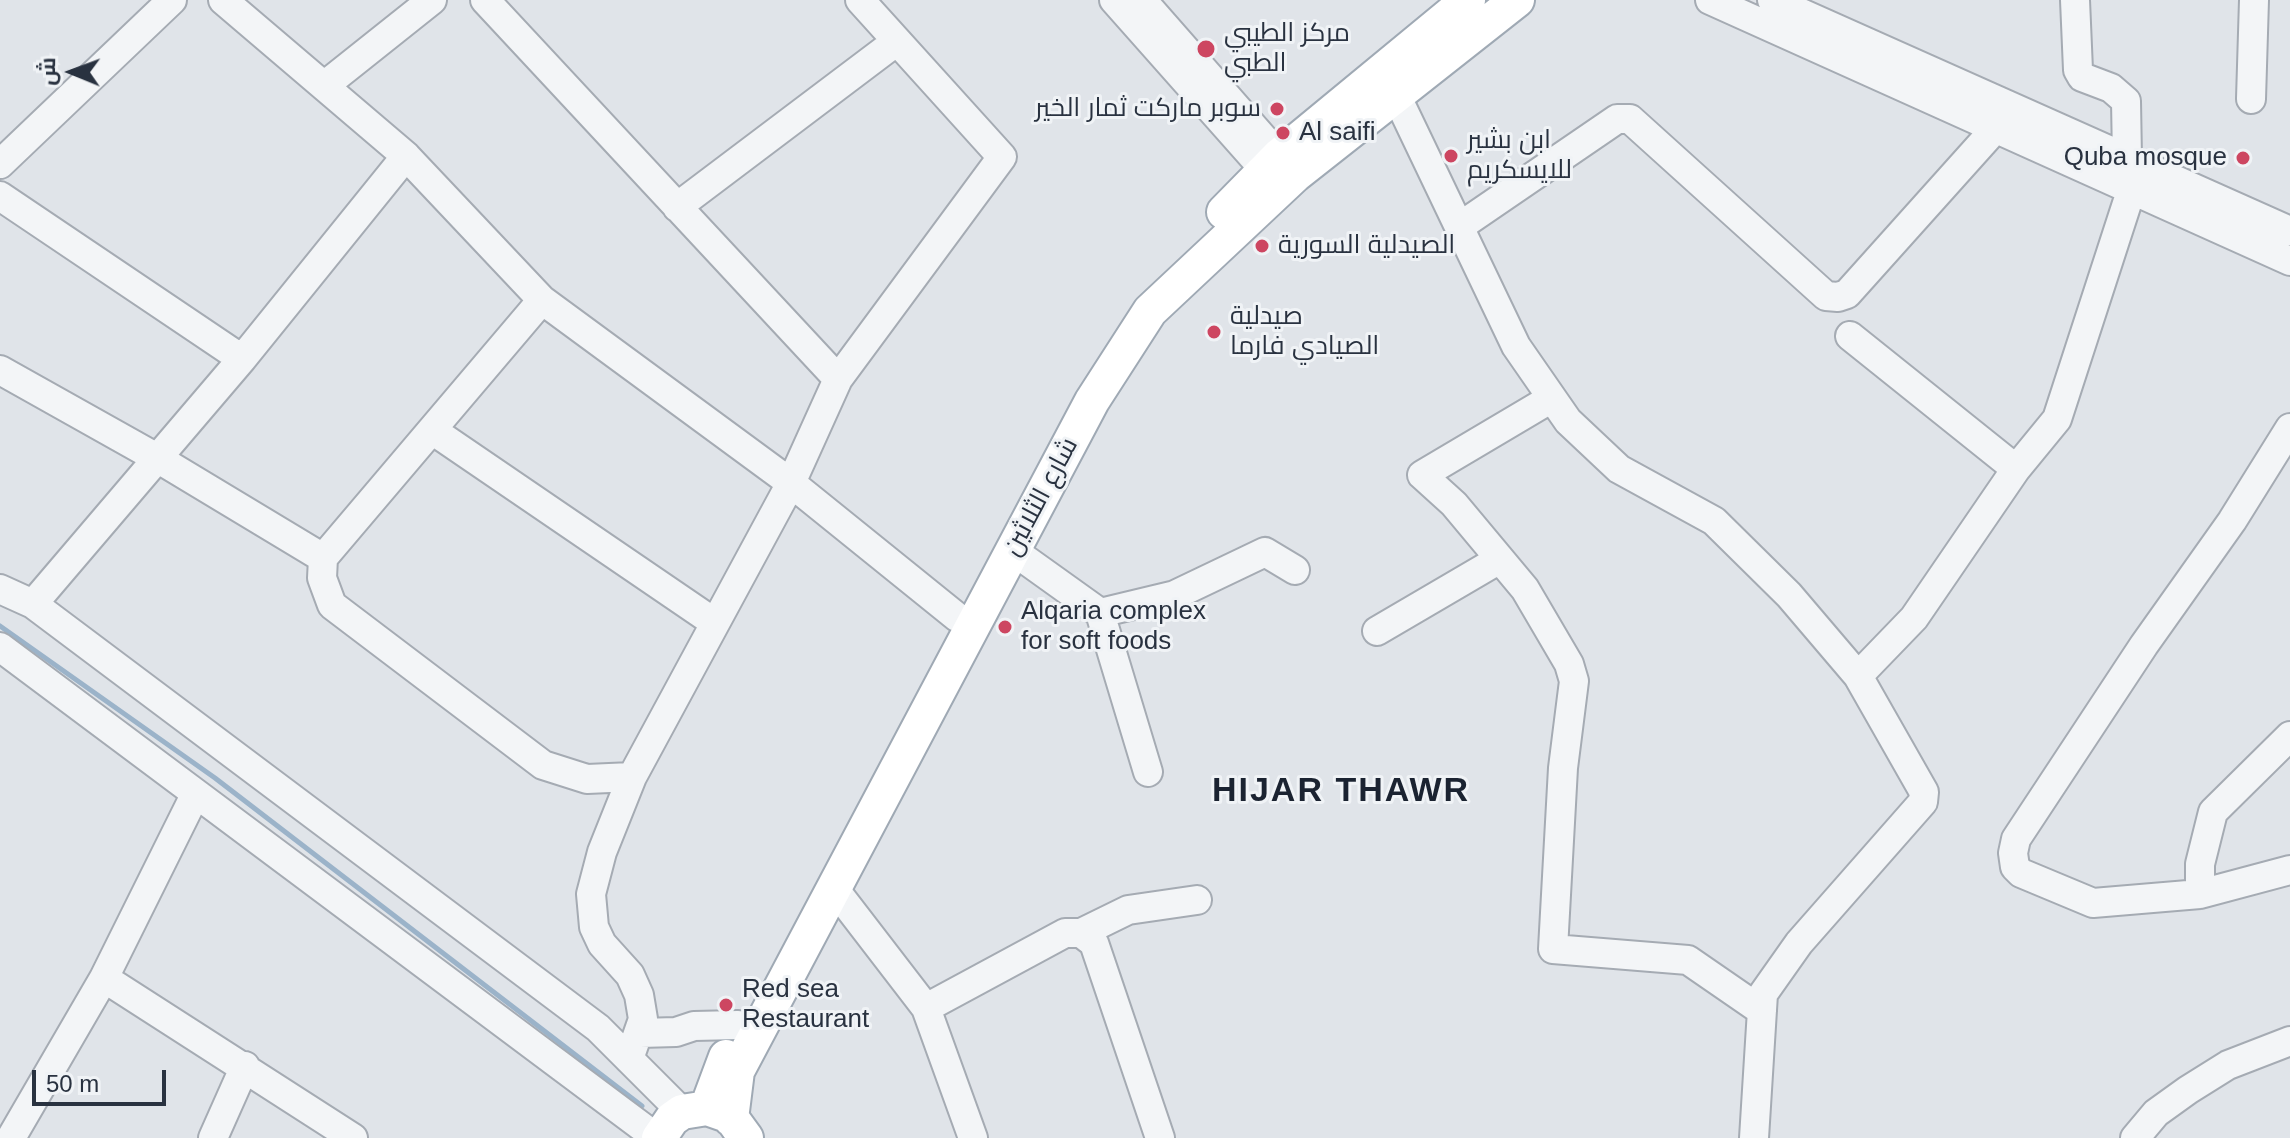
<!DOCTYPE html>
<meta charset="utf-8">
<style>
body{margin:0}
#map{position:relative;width:2290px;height:1138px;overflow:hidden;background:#e0e4e9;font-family:Helvetica,Cairo,sans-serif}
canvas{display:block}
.north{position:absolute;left:32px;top:32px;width:80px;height:80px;-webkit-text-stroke:6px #f0f3f6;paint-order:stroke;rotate:271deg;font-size:22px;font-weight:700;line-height:32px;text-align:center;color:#293240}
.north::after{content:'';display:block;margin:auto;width:28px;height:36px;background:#293240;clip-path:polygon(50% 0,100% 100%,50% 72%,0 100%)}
.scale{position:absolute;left:32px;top:1070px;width:134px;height:36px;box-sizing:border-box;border:4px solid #293240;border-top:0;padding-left:10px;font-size:24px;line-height:28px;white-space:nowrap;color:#293240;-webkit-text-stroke:6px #f0f3f6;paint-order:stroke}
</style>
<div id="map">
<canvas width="2290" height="1138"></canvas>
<div class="north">ش</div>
<div class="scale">50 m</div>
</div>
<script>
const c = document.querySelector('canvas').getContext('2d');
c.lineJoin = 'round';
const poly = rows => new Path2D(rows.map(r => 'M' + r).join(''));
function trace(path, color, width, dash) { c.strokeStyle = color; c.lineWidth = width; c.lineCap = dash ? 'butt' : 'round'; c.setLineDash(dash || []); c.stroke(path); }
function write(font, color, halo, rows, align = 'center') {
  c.font = font + ' Helvetica,Cairo,sans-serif'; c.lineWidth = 6; c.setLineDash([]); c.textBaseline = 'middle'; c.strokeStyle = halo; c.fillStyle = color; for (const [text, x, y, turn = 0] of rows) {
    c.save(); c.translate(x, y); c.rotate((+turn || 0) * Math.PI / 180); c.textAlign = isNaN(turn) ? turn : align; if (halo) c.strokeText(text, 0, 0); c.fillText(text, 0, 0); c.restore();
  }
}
const stream = poly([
 [0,626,215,778,642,1106]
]);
const minor = poly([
 [223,0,406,156,542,300,791,483,957,617,973,623],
 [485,0,838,379],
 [1114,0,1278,185],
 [1142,0,1292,171],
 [1710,0,2290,261],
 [1772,0,2290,231],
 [2075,0,2078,70,2082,77,2111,88,2126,101,2127,158],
 [324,86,432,0],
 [1397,97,1516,346,1568,421,1619,469,1714,521,1789,595,1858,676,1924,792,1923,802,1799,943,1763,994,1754,1138],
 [2251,99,2254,0],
 [0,164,172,0],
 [0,196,242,359],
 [677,207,897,41],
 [1459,227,1617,119,1630,119,1826,296,1838,297,1847,294,1995,129],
 [542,300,323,558,322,578,332,605,543,765,587,779,632,777],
 [1850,336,2016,469],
 [0,370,157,458,323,558],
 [1552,398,1422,475,1454,504,1525,589,1569,664,1574,681,1563,768,1553,949,1688,960,1762,1011],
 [2290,428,2232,521,2144,645,2016,839,2013,853,2015,867,2021,873,2093,903,2200,894,2290,870],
 [432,430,715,623],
 [1012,550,1100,613,1148,772],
 [0,589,33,604,598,1028,682,1112],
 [33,604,242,359,406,156],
 [1100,613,1175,595,1265,552,1295,570],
 [1377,631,1500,559],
 [0,647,657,1138],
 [1858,676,1914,618,2016,469,2057,419,2131,191],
 [836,891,926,1008,1065,933,1081,933,1094,943,1160,1138],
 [2200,894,2200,864,2213,812,2290,736],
 [1081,933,1128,910,1197,900],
 [104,978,353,1138],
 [926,1008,973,1138],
 [640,1033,676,1032,694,1026,738,1025],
 [629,1059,643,1019,639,995,630,975,602,944,594,927,591,894,602,852,632,777,791,483,838,379,1002,157,860,0],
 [11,1138,104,978,195,795],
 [213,1138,245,1066],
 [2135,1138,2156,1113,2188,1090,2228,1065,2290,1041]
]);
const major = poly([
 [1224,212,1280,155,1468,0],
 [707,1108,726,1057],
 [731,1119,737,1071,1092,401,1150,311,1295,175,1517,0],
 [659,1138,672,1119,682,1112,707,1108,730,1116,746,1138]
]);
const markers = [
 [1206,49,10,"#cd4661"],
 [1277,109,8,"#cd4661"],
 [1283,133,8,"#cd4661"],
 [1451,156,8,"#cd4661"],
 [2243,158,8,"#cd4661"],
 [1262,246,8,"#cd4661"],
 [1214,332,8,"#cd4661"],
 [1005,627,8,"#cd4661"],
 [726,1005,8,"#cd4661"]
];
const poiNames = [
 ["مركز الطيبي",1224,34],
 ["الطبي",1224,64],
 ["سوبر ماركت ثمار الخير",1261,109,"right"],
 ["Al saifi",1299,133],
 ["ابن بشير",1467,141],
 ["للايسكريم",1467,171],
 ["Quba mosque",2227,158,"right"],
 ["الصيدلية السورية",1278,246],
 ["صيدلية",1230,317],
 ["الصيادي فارما",1230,347],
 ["Alqaria complex",1021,612],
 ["for soft foods",1021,642],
 ["Red sea",742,990],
 ["Restaurant",742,1020]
];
const streetNames = [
 ["شارع الثلاثين",1041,497,-62]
];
const districtNames = [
 ["HIJAR THAWR",1341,792]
];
trace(stream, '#9bb3c9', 5);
trace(minor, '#a5abb3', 32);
trace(major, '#9fa9b4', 38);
trace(minor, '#f3f5f7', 28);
trace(major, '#fff', 34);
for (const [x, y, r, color] of markers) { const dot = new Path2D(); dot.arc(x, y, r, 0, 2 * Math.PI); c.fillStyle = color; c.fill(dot); trace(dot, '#f0f3f6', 3); }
write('26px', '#293240', '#f0f3f6', poiNames, 'left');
write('26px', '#293240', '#f0f3f6', streetNames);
c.letterSpacing = '2px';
write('bold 34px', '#1b2331', '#f0f3f6', districtNames);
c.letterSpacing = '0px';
</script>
